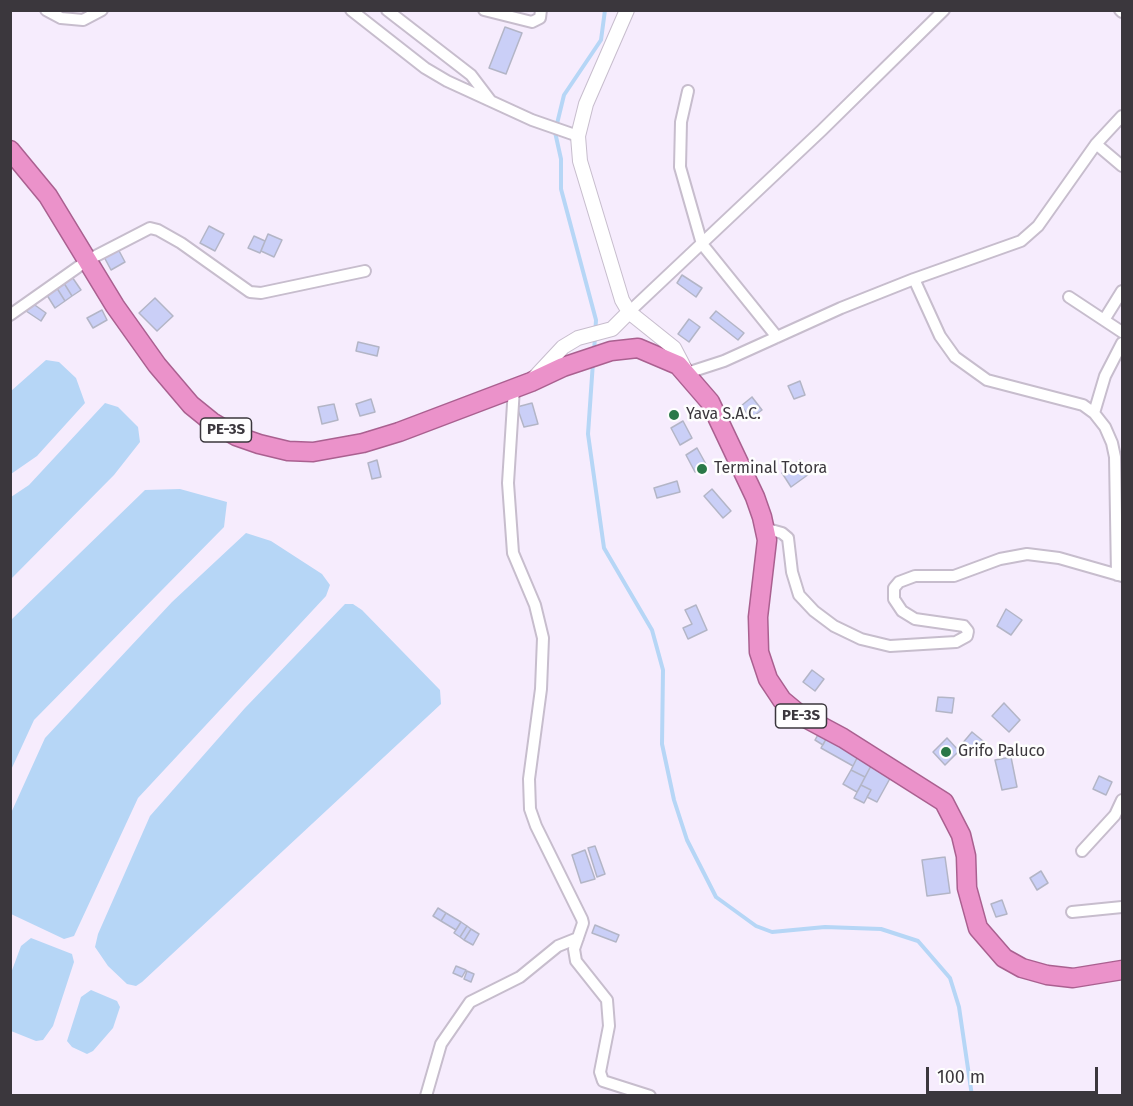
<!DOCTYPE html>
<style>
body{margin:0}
#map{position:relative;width:1133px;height:1106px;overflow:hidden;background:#f6ecfd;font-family:"Fira Sans",sans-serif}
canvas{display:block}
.frame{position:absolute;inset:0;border:12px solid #3b373d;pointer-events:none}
.scale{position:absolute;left:926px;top:1067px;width:172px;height:27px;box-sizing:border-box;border:3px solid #3b373d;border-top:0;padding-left:8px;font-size:18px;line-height:21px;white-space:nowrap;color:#3b373d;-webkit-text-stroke:4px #fefefe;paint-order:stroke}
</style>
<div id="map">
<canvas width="1133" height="1106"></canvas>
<div class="frame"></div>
<div class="scale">100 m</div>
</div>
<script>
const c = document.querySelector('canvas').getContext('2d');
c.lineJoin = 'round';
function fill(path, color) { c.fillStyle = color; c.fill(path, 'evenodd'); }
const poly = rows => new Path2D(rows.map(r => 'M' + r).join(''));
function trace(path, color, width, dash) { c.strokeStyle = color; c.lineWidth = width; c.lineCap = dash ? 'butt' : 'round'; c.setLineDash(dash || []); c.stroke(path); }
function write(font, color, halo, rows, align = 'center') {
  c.font = font + ' "Fira Sans",sans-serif'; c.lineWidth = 5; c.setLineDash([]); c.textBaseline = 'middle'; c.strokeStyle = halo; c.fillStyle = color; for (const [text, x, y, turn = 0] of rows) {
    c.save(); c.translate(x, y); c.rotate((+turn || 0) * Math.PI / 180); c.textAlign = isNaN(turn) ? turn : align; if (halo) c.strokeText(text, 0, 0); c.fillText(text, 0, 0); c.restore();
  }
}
const water = poly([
 [46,360,59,362,76,378,85,403,37,456,11,474,11,391],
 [105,403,118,407,138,427,140,442,114,475,11,579,11,497,29,485],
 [180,489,227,502,224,527,34,720,11,770,11,620,145,490],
 [246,533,271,541,322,574,330,585,326,596,138,798,74,936,64,939,11,914,11,813,45,738,172,602],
 [345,604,353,604,362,610,440,690,441,704,142,982,136,986,127,984,108,966,95,947,98,934,150,816,245,708],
 [31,938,72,954,74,962,53,1026,43,1040,36,1041,11,1031,11,973,21,946],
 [91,990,117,1001,120,1007,113,1028,93,1051,87,1054,72,1047,67,1041,81,997]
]);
const stream = poly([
 [594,352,596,320,561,189,561,159,555,132,564,95,601,40,605,10],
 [593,362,588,434,604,548,652,630,663,670,662,744,674,800,687,840,716,897,756,926,772,932,825,927,881,929,918,941,950,978,959,1007,972,1096]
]);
const building = poly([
 [505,27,522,33,506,74,489,68,505,27],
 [209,226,224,234,215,251,200,243,209,226],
 [268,234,282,240,274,257,261,251,268,234],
 [254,236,265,241,260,253,248,248,254,236],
 [117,247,125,262,111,270,103,255,117,247],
 [70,274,81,290,72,296,62,280,70,274],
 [682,275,702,288,696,297,677,283,682,275],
 [62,280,72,296,65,301,55,285,62,280],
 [55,285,65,301,55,308,45,292,55,285],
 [155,298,173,316,157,331,139,313,155,298],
 [32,303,46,313,41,321,26,311,32,303],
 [102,310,107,320,93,328,87,318,102,310],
 [716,311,744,333,738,340,710,318,716,311],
 [689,319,700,327,689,342,678,334,689,319],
 [358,342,379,347,377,356,356,351,358,342],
 [800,381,805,395,794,399,788,386,800,381],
 [752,397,762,410,751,418,741,406,752,397],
 [371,399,375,412,360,416,356,404,371,399],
 [532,403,538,424,524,427,517,407,532,403],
 [334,404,338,420,322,424,318,407,334,404],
 [683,421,692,438,680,445,671,428,683,421],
 [697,448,707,466,695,472,686,455,697,448],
 [377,460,381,477,372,479,368,463,377,460],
 [800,460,809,474,791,487,782,473,800,460],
 [677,481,680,492,657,498,654,488,677,481],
 [712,489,731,511,723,518,704,496,712,489],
 [696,605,707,630,688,639,683,628,692,624,685,610,696,605],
 [1006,609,1022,620,1011,635,997,626,1006,609],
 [812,670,824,679,815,691,803,682,812,670],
 [938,697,954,698,952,713,936,711,938,697],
 [1004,703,1020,720,1009,732,992,716,1004,703],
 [972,732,983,741,972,754,961,745,972,732],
 [819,733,827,737,823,745,815,740,819,733],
 [827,737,859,754,853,766,821,748,827,737],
 [947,738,959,751,945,765,933,752,947,738],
 [859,754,873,762,865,777,851,770,859,754],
 [1011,757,1017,787,1002,790,995,760,1011,757],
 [873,762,893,773,877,802,867,797,871,790,861,785,873,762],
 [851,770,865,777,857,792,843,784,851,770],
 [1099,776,1112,782,1106,795,1093,789,1099,776],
 [861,785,871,790,864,803,854,798,861,785],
 [595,846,605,874,597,877,588,848,595,846],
 [585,850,595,879,581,883,572,855,585,850],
 [945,857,950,893,927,896,922,860,945,857],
 [1041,871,1048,883,1037,890,1030,878,1041,871],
 [1002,900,1007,914,996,917,991,904,1002,900],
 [438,908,446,913,441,921,433,916,438,908],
 [446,913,461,922,456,930,441,921,446,913],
 [461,922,467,926,460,937,454,933,461,922],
 [595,925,619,935,616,942,592,933,595,925],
 [467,926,471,929,464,940,460,937,467,926],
 [471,929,479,934,473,945,464,940,471,929],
 [456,966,466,970,462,977,453,973,456,966],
 [467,971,474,974,471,982,464,979,467,971]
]);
const minor = poly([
 [46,10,61,18,83,20,102,10],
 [351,10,425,68,447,81,532,120,578,136],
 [387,10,471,75,490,100],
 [484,10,532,22,540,18,541,10],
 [1120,10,1122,12],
 [688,91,681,122,680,167,702,244,777,337],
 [1096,144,1122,166],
 [1069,297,1122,332],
 [629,312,822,130,944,10],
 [10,315,88,260,150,228,158,230,181,243,250,292,261,293,365,271],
 [1104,320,1122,291],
 [687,373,724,361,841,308,914,279],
 [514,388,508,483,513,553,535,605,543,638,541,689,529,779,530,809,536,826,582,919,583,923,574,949,576,961,607,1000,609,1026,600,1072,603,1081,650,1096],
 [1094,413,1105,376,1122,343],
 [764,528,782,533,788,538,792,572,799,595,814,611,834,626,861,639,890,646,956,642,967,636,968,631,964,626,915,619,902,611,894,599,894,588,899,582,915,576,954,576,1000,559,1027,554,1059,558,1122,576],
 [1117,575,1115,457,1112,443,1105,427,1094,413,1083,405,987,380,955,357,940,336,914,279,1021,241,1038,226,1096,144,1122,116],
 [1082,851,1115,815,1122,800],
 [1072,912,1122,907],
 [426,1096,441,1044,470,1002,520,977,558,946,578,938]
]);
const tertiary = poly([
 [627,10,586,104,578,136,580,161,622,300,629,312,674,348,686,371],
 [535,377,563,347,578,338,612,329,629,312]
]);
const trunk = poly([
 [10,150,48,196,115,306,157,365,191,405,212,422,236,436,259,444,288,451,313,452,363,443,399,432,531,382,563,367,611,351,638,348,678,365,710,402,755,497,762,517,767,540,758,617,759,652,768,679,782,700,800,715,843,738,944,802,961,835,966,856,967,888,978,928,1004,958,1022,968,1047,975,1073,978,1122,970]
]);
const markers = [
 [674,415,6,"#2a7848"],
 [702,469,6,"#2a7848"],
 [946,752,6,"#2a7848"]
];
const shields = [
 [226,430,51],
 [801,716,51]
];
const shieldNames = [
 ["PE-3S",226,430],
 ["PE-3S",801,716]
];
const poiNames = [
 ["Yava S.A.C.",686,415],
 ["Terminal Totora",714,469],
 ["Grifo Paluco",958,752]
];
fill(water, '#b6d6f6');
trace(stream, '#b6d6f6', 4);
fill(building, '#cacff7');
trace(building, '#b3b5c6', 1.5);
trace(minor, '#c7bdcd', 14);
trace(tertiary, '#c7bdcd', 16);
trace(trunk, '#aa6090', 21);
trace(minor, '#fff', 10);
trace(tertiary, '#fff', 14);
trace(trunk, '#eb92ca', 18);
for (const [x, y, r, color] of markers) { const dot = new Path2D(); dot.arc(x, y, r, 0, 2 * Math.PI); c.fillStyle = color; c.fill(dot); trace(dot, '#fefefe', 2); }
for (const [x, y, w] of shields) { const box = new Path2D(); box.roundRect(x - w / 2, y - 12, w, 24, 4.5); c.fillStyle = '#fefefe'; c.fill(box); trace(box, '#3b373d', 1.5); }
write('bold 15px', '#3b373d', null, shieldNames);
write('16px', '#3b373d', '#fefefe', poiNames, 'left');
</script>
